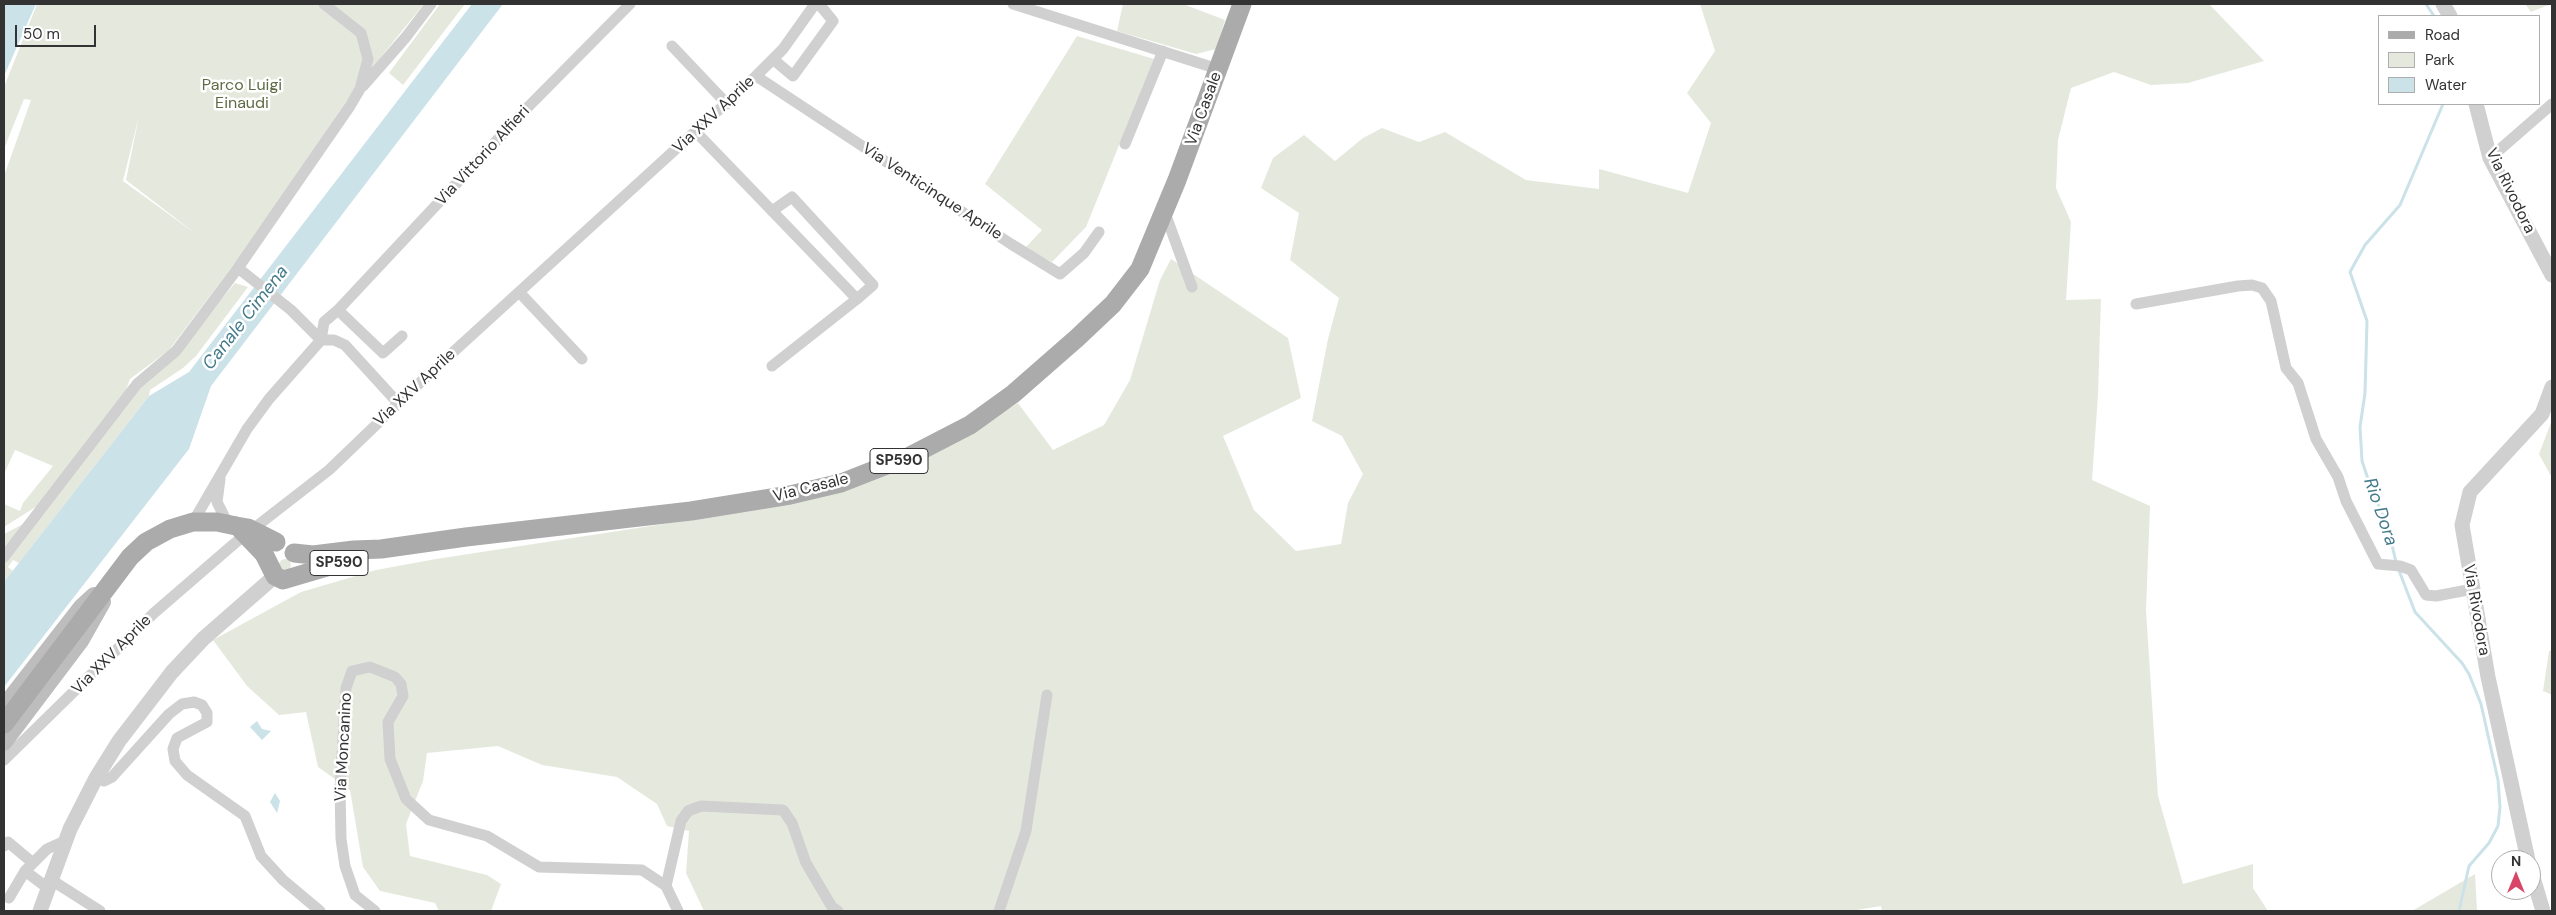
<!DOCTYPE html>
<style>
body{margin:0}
#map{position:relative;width:2556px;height:915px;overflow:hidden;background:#fff;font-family:"DM Sans",sans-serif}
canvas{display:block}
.frame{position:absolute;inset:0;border:5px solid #333;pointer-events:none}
.legend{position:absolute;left:2378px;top:15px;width:162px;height:90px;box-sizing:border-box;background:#fff;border:1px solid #adadad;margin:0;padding:6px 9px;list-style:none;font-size:15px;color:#333}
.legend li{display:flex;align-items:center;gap:10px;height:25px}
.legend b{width:25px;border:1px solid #adadad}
.north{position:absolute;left:2491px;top:850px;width:50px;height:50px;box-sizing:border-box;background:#fff;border:1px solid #adadad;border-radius:50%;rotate:0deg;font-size:14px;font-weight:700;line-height:20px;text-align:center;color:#333}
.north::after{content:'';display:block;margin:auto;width:18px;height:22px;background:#d94668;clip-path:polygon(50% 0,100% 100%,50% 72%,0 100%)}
.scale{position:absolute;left:15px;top:25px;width:81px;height:22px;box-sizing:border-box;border:2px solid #333;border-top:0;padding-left:6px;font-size:15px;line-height:18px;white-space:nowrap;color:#333;-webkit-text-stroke:4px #fff;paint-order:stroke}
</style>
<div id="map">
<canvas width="2556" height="915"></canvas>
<div class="frame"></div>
<ul class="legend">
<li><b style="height:6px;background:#ababab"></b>Road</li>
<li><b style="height:14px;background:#e5e9dd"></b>Park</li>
<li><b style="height:14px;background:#cbe2e8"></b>Water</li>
</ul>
<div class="north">N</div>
<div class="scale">50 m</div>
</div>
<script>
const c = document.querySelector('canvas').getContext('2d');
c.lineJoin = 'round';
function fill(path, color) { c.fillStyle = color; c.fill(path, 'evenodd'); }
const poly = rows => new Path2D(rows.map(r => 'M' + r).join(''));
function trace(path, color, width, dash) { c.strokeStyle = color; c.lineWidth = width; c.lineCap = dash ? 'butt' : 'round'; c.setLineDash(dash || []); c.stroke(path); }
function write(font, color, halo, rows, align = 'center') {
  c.font = font + ' "DM Sans",sans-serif'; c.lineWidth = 5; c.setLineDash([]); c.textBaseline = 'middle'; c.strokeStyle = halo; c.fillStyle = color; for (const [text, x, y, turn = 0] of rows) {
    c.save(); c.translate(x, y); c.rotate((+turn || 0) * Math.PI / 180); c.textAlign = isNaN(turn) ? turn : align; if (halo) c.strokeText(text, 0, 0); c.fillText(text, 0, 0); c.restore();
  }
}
const green = poly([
 [37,4,424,4,354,90,247,247,169,350,130,379,126,390,45,501,4,527,4,504,20,511,23,503,53,466,15,450,4,474,4,176,31,100,24,99,4,149,4,87],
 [139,116,126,180,196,234,123,181],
 [440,4,465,4,403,85,389,73],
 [1123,4,1183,4,1225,20,1216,49,1196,54,1117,31],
 [1700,4,2209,4,2264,61,2188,83,2151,85,2114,72,2071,88,2058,140,2056,188,2071,222,2066,300,2101,299,2098,395,2092,480,2150,506,2146,610,2158,796,2183,884,2253,864,2253,888,2268,911,1882,911,1881,906,1851,911,704,911,686,873,689,831,667,826,657,804,617,777,542,765,498,746,427,753,423,781,406,824,410,856,487,875,501,884,491,911,439,911,435,903,380,891,363,867,350,790,318,767,306,712,279,715,247,686,213,640,301,592,376,570,436,559,722,515,973,431,1018,403,1053,450,1104,425,1130,380,1160,280,1171,259,1288,338,1301,398,1223,436,1254,510,1296,551,1341,544,1348,503,1363,474,1342,436,1312,421,1328,339,1339,298,1290,260,1299,213,1261,188,1273,158,1304,135,1335,161,1363,138,1382,128,1419,142,1445,132,1526,180,1599,189,1599,169,1688,193,1711,123,1687,93,1715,51],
 [2525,4,2551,4,2531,12],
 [1077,36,1154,59,1086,227,1052,262,1025,248,1042,230,985,184],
 [235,283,248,287,196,356,183,368,150,390,149,396,19,563,13,560,8,567,13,571,4,582,4,562,127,399,178,351],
 [2552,420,2552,478,2539,454],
 [29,521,4,553,4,534],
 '279 565a6 6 0 1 1 12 0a6 6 0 1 1-12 0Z',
 [2552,650,2552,695,2543,691,2549,651],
 [2475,874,2477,910,2482,911,2412,911]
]);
const water = poly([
 [4,4,36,4,4,76],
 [472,4,503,4,211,386,189,449,4,687,4,582,149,396,189,372],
 [257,721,262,729,271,731,262,740,250,727],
 [275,793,280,801,277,813,270,802]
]);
const stream = poly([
 [2426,4,2434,16],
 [2396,562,2387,524,2372,491,2362,461,2360,427,2365,393,2367,321,2350,272,2365,245,2400,205,2443,104],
 [2398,568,2415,612,2462,663,2469,674,2481,704,2498,780,2500,807,2498,826,2489,843,2469,866,2459,911]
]);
const minor = poly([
 [1013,4,1218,69],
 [672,46,727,104],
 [774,60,793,76,833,21,819,4],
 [756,76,1011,244,1060,274,1084,253,1099,232],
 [363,86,406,37,431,4],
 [696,132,857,299,772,366],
 [1125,144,1163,51],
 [2490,158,2552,104],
 [772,211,792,197,873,285,857,299],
 [1165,213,1192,287],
 [238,268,291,310,321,340,334,340,345,345,398,403],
 [520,293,582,359],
 [2136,304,2238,286,2252,285,2262,288,2271,301,2286,368,2298,383,2316,439,2338,477,2346,501,2378,564,2400,566,2411,570,2426,595,2436,596,2473,589],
 [338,310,383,353,402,336],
 [220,479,217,502,228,524],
 [193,522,247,429,269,399,321,340,324,322,338,310,529,106,630,4],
 [4,557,137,384,176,351,238,268,350,106,360,89,368,59,361,33,324,4],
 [4,760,154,613,235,543,329,470,428,375,756,76,783,49,815,4],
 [96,778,104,781,112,777,169,714,182,704,194,702,202,705,207,713,207,722,177,738,173,749,175,761,187,775,245,816,261,856,283,880,320,911],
 [4,846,8,842,33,863],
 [25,871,47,849,67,840],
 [53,881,100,911],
 [666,886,681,821,688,811,701,806,783,810,792,823,806,863,832,907,838,911],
 [9,898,25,871,49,889],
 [375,911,355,895,345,866,341,839,340,788,346,688,352,671,370,667,395,677,401,684,403,696,388,722,390,759,406,799,429,820,487,836,539,867,642,870,666,886,678,911],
 [999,911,1026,831,1047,695]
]);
const tertiary = poly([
 [2443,4,2450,16],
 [2476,104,2490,158,2552,275],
 [2528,860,2488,677,2462,525,2470,492,2542,414,2552,387],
 [2531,871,2543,911],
 [40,911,70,829,96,778,119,741,172,672,203,639,275,576]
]);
const secondary = poly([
 [4,706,81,607,94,595],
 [4,743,81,641,103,602]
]);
const primary = poly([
 [294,553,313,555,354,550,381,549,466,537,691,511,790,495,841,483,910,456,970,425,1013,394,1077,338,1113,304,1140,269,1177,180,1242,4],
 [264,554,275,576,283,580,351,560],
 [4,724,130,557,146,542,170,529,193,522,217,522,236,526]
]);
const primaryBridge = poly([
 [236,526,248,528,276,542],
 [241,530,264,554]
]);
const shields = [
 [899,461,58],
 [339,563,58]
];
const shieldNames = [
 ["SP590",899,461],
 ["SP590",339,563]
];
const parkNames = [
 ["Parco Luigi",242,86],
 ["Einaudi",242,104]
];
const streetNames = [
 ["Via Casale",1204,109,-70],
 ["Via XXV Aprile",714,115,-43],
 ["Via Vittorio Alfieri",483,156,-47],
 ["Via Rivodora",2510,191,64],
 ["Via Venticinque Aprile",932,192,33],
 ["Via XXV Aprile",415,388,-43],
 ["Via Casale",811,488,-14],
 ["Via Rivodora",2476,610,80],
 ["Via XXV Aprile",112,655,-45],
 ["Via Moncanino",344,747,-87]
];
const waterNames = [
 ["Canale Cimena",246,318,-52],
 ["Rio Dora",2380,512,71]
];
fill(green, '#e5e9dd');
fill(water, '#cbe2e8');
trace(stream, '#cbe2e8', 3);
trace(minor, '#d0d0d0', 11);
trace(tertiary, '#d0d0d0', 15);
trace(secondary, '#bdbdbd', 16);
trace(primary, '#ababab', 19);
trace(primaryBridge, '#ababab', 19);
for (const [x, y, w] of shields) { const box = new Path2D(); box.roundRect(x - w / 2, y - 12.5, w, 25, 4); c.fillStyle = '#fff'; c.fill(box); trace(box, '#333', 1); }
write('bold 15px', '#333', null, shieldNames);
write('16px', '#5d6c43', '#fff', parkNames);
write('16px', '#333', '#fff', streetNames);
write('italic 18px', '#437a8a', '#fff', waterNames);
</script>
